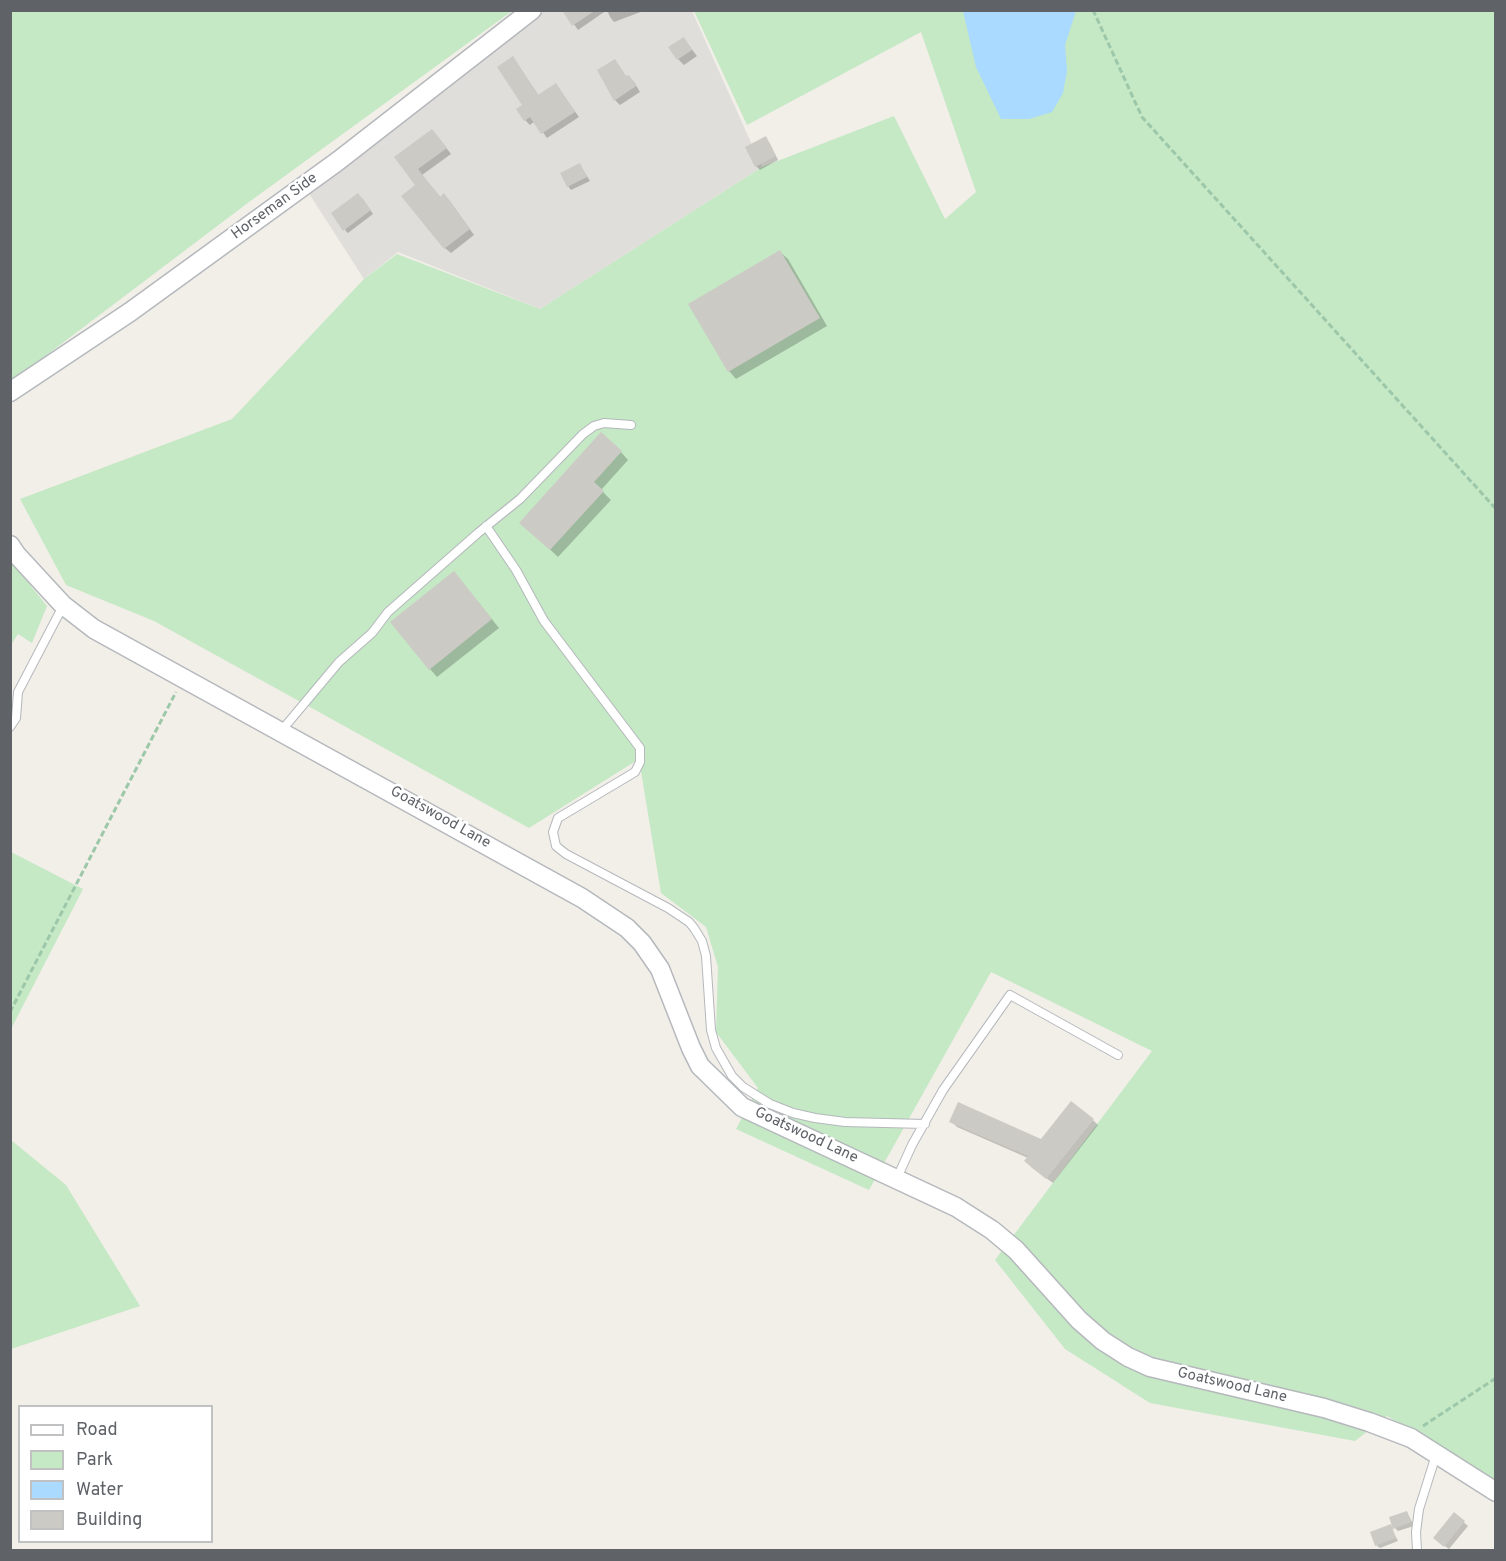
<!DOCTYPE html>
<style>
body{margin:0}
#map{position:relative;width:1506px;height:1561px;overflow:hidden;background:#f1efe8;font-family:Overpass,sans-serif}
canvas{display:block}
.frame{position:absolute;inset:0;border:12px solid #5f6368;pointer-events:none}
.legend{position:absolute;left:18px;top:1405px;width:195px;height:138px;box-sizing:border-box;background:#fff;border:2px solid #bfc1c3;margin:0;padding:8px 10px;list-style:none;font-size:18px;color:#5f6368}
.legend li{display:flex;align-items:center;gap:12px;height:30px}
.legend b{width:30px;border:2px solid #bfc1c3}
</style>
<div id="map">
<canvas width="1506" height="1561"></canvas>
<div class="frame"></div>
<ul class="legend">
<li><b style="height:8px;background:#fff"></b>Road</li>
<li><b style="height:16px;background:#c5e8c5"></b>Park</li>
<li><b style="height:16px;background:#aadaff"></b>Water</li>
<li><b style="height:16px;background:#cccac5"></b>Building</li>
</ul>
</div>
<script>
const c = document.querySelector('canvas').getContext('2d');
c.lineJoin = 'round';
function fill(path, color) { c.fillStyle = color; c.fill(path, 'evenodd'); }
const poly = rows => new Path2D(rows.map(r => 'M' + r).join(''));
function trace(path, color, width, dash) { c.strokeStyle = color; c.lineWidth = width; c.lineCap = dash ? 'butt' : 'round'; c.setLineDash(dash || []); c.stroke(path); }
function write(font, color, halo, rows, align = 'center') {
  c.font = font + ' Overpass,sans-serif'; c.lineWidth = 5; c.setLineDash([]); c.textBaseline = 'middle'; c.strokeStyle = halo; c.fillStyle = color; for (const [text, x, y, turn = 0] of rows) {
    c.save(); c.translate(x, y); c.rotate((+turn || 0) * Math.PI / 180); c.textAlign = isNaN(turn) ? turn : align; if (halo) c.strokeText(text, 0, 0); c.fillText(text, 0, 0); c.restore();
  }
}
const industrial = poly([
 [529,11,692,11,762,167,540,309,398,252,364,279,308,192]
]);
const green = poly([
 [11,11,512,11,249,202,11,382],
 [694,11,1495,11,1495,1484,1387,1416,1355,1441,1150,1403,1065,1349,995,1260,1152,1051,991,972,869,1190,736,1129,758,1088,716,1032,718,967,706,927,661,893,639,759,529,828,154,621,66,585,20,499,232,419,364,279,397,254,540,309,762,167,894,116,945,219,976,192,921,32,747,125],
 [11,561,47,606,32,643,18,634,11,645],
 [11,852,83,889,11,1029],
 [11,1140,66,1185,140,1306,11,1349]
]);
const water = poly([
 [963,11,1076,11,1065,45,1067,71,1063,93,1052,112,1029,119,1001,119,976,67]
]);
const shadow = poly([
 [564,10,607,10,578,30],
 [607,10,646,10,614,22,610,17],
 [684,39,697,56,684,65,678,59],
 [513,58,539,96,556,85,579,117,547,138,535,121,530,125,525,120,524,106],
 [615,61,627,78,629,77,634,82,640,92,620,105,615,100],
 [437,136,451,154,422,175,441,198,449,200,474,235,451,253,445,248,417,185,396,158],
 [769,142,778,160,760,170,756,166],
 [580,165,590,181,571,190,568,186],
 [362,198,373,214,348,233,345,230],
 [780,252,788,259,827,326,736,379,729,371],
 [621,452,628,460,601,490,611,500,558,557,529,530],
 [461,581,499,628,437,677,430,669],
 [1093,1120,1098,1125,1053,1183,1031,1167,1028,1158,957,1127,951,1121,1042,1141],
 [1407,1512,1414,1526,1398,1531,1395,1528],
 [1454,1514,1468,1526,1449,1549,1438,1541],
 [1390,1526,1398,1541,1380,1548,1376,1545]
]);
const building = poly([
 [562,10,596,10,572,26],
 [684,37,692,50,677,60,668,47],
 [513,56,538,95,556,83,575,112,541,134,530,117,524,121,516,109,522,105,497,67],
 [615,59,626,76,629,75,636,86,614,101,597,70],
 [432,129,447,148,418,169,440,197,444,193,470,229,444,249,401,196,415,185,394,157],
 [766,136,776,156,755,167,745,147],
 [580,163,587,177,567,187,560,173],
 [358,193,371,210,343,231,331,213],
 [780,250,820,318,728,372,688,304],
 [601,432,622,451,594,482,604,491,550,550,519,523],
 [454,571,492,619,429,670,390,622],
 [1071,1101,1094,1119,1046,1179,1024,1161,1028,1156,949,1122,958,1102,1041,1139],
 [1407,1511,1411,1522,1393,1529,1389,1517],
 [1454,1512,1465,1521,1444,1547,1433,1538],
 [1391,1524,1396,1538,1375,1546,1370,1532]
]);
const path = poly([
 [1093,10,1142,117,1496,509],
 [10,1012,176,692],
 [1423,1426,1496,1378]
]);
const service = poly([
 [486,526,516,570,544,621,640,748,640,762,635,772,558,818,553,832,556,846,566,854,668,908,689,922,694,928,702,941,706,956,711,1030,716,1048,732,1076,743,1087,770,1104,793,1113,815,1118,845,1122,925,1124],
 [10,727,16,718,18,692,63,606],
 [282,730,339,662,372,633,388,612,478,533,520,499,583,434,594,426,604,423,631,425],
 [897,1178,912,1145,943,1090,1010,995,1118,1055],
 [1417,1550,1416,1532,1419,1509,1436,1455]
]);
const tertiary = poly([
 [10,392,130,312,338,161,532,10],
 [10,545,16,554,63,605,94,629,582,898,627,928,642,943,660,969,691,1048,700,1066,742,1107,956,1207,992,1230,1016,1250,1079,1320,1103,1341,1128,1357,1150,1367,1324,1408,1369,1422,1411,1438,1496,1492]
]);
const streetNames = [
 ["Horseman Side",275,207,-36],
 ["Goatswood Lane",440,818,29],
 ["Goatswood Lane",806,1136,25],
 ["Goatswood Lane",1232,1386,13]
];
fill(industrial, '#e0deda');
fill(green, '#c5e8c5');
fill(water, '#aadaff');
fill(shadow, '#0003');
fill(building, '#cccac5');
trace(service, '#b5b8bc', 10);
trace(tertiary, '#b5b8bc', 21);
trace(path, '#9cc7a9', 3, [6, 3]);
trace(service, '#fff', 8);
trace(tertiary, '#fff', 18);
write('15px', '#5f6368', '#fff', streetNames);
</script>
